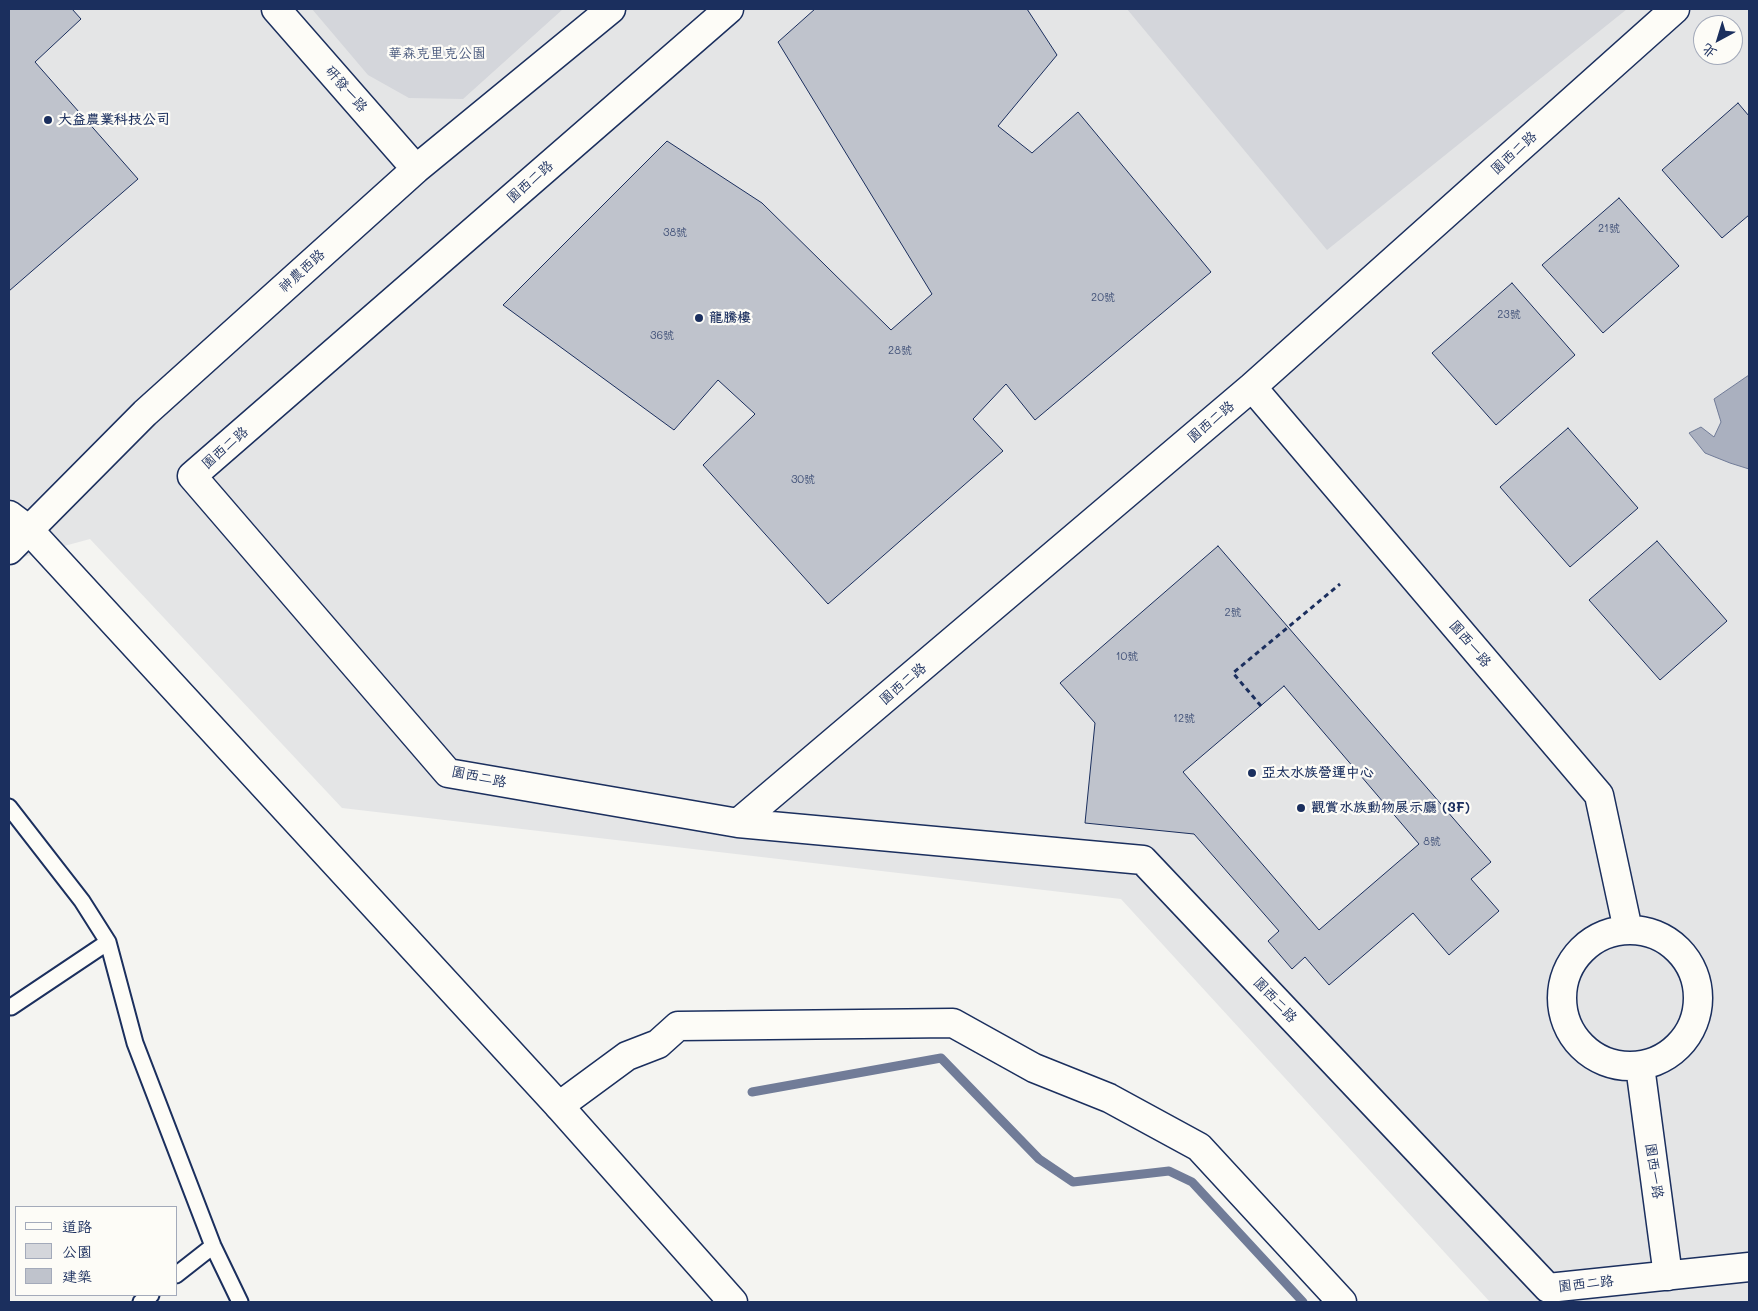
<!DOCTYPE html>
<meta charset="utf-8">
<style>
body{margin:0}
#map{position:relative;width:1758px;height:1311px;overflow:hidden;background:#f4f4f1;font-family:Mali,"LXGW WenKai TC",sans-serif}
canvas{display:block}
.frame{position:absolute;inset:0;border:10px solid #1b2f5e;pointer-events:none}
.legend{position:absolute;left:15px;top:1206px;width:162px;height:90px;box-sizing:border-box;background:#fdfcf7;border:1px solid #a3aaba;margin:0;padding:6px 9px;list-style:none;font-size:15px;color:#1b2f5e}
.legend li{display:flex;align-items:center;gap:10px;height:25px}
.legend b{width:25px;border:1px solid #a3aaba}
.north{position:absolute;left:1693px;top:15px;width:50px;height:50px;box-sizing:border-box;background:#fdfcf7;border:1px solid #a3aaba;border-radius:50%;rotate:219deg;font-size:14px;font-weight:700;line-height:20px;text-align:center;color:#1b2f5e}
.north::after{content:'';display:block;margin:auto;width:18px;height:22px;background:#1b2f5e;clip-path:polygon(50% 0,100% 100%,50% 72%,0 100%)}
</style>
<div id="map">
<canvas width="1758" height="1311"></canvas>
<div class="frame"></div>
<ul class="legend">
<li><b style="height:6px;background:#fdfcf7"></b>道路</li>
<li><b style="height:14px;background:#d4d6db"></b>公園</li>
<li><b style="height:14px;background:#bfc3cc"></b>建築</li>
</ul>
<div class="north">北</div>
</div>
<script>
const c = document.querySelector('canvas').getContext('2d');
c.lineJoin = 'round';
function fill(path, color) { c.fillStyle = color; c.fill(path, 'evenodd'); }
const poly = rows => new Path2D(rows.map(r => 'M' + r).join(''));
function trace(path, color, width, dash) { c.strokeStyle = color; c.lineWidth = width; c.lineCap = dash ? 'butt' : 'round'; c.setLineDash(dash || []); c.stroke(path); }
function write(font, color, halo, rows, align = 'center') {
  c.font = font + ' Mali,"LXGW WenKai TC",sans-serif'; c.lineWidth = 4.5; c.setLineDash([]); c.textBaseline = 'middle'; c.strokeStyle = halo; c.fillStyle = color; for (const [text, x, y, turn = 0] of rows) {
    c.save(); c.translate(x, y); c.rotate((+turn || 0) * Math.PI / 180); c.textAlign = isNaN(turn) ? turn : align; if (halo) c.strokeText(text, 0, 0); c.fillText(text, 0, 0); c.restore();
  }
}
const built = poly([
 [9,9,1749,9,1749,1302,1490,1302,1121,899,342,808,90,539,9,561],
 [1703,25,1733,25,1733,55,1703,55]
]);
const green = poly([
 [312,9,563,9,463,99,409,98,368,75],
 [1127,9,1627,9,1327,250]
]);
const water = poly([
 [1749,375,1749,473,1749,469,1730,463,1705,453,1689,433,1701,427,1714,437,1721,422,1714,399,1749,375]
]);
const stream = poly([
 [752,1092,941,1058,1039,1159,1073,1182,1169,1171,1192,1182,1303,1302]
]);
const building = poly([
 [9,9,72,9,81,19,35,62,138,179,9,291,9,9],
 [815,9,1027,9,1057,55,998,126,1032,153,1078,112,1211,272,1035,420,1006,384,973,419,1003,451,828,604,703,465,755,414,718,380,674,430,503,305,667,141,762,203,891,330,932,294,778,42,815,9],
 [1738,103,1749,116,1749,215,1722,238,1662,170,1738,103],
 [1619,198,1679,266,1603,333,1542,265,1619,198],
 [1512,283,1575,355,1496,425,1432,353,1512,283],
 [1568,428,1638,508,1570,567,1500,487,1568,428],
 [1657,541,1727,621,1660,680,1589,600,1657,541],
 [1218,546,1491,862,1471,879,1499,911,1449,955,1413,913,1329,985,1305,957,1292,969,1268,941,1279,931,1194,834,1085,823,1095,723,1060,683,1218,546],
 [1284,686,1419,844,1319,930,1183,772,1284,686]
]);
const path = poly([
 [1261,706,1233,673,1340,584]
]);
const lane = poly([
 [9,807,82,901,108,942,135,1043,213,1246,240,1302],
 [11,1007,108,942],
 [176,1275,213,1246],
 [141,1302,151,1295]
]);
const street = poly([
 [276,9,416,169],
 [729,9,192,476,448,773,738,823,1143,860,1548,1288,1749,1267],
 [1252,387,1599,795,1628,930],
 [9,550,145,413,416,169,611,9],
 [738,823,1252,387,1675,9],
 '1562 998a68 68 0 1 1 136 0a68 68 0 1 1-136 0Z',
 [1640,1066,1668,1276],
 [559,1106,627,1056,658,1044,678,1026,953,1023,1034,1068,1109,1098,1199,1147,1342,1302]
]);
const secondary = poly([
 [9,515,29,530,559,1106,733,1302]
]);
const markers = [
 [48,120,5,"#1b2f5e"],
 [699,318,5,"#1b2f5e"],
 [1252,773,5,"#1b2f5e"],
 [1301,808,5,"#1b2f5e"]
];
const numberNames = [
 ["21號",1609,229],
 ["38號",675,233],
 ["20號",1103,298],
 ["23號",1509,315],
 ["36號",662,336],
 ["28號",900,351],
 ["30號",803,480],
 ["2號",1233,613],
 ["10號",1127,657],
 ["12號",1184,719],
 ["8號",1432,842]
];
const parkNames = [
 ["華森克里克公園",437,54]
];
const streetNames = [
 ["研發一路",346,89,49],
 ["園西二路",1514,153,-42],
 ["園西二路",530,182,-41],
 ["神農西路",302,271,-42],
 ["園西二路",1211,422,-40],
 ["園西二路",225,448,-41],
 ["園西一路",1470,644,50],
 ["園西二路",903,684,-40],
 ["園西二路",479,777,12],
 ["園西二路",1275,1000,47],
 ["園西一路",1654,1171,82],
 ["園西二路",1586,1284,-6]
];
const poiNames = [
 ["大益農業科技公司",58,120],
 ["龍騰樓",709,318],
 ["亞太水族營運中心",1262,773],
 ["觀賞水族動物展示廳 (3F)",1311,808]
];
fill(built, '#e4e5e6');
fill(green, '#d4d6db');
fill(water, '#aab0bf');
trace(water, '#717c98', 1);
trace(stream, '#717c98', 9);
fill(building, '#bfc3cc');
trace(building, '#1b2f5e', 1);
trace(lane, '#1b2f5e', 19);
trace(street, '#1b2f5e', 31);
trace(secondary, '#1b2f5e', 31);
trace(path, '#1b2f5e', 3, [5, 4]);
trace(lane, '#fdfcf7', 15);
trace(street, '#fdfcf7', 28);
trace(secondary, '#fdfcf7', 28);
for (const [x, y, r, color] of markers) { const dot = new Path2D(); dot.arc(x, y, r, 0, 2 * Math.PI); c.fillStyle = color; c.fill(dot); trace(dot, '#fdfcf7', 2); }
write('11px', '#44547a', null, numberNames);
write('14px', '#49597d', '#fdfcf7', parkNames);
write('14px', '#1b2f5e', '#fdfcf7', streetNames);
write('bold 14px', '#1b2f5e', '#fdfcf7', poiNames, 'left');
</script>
